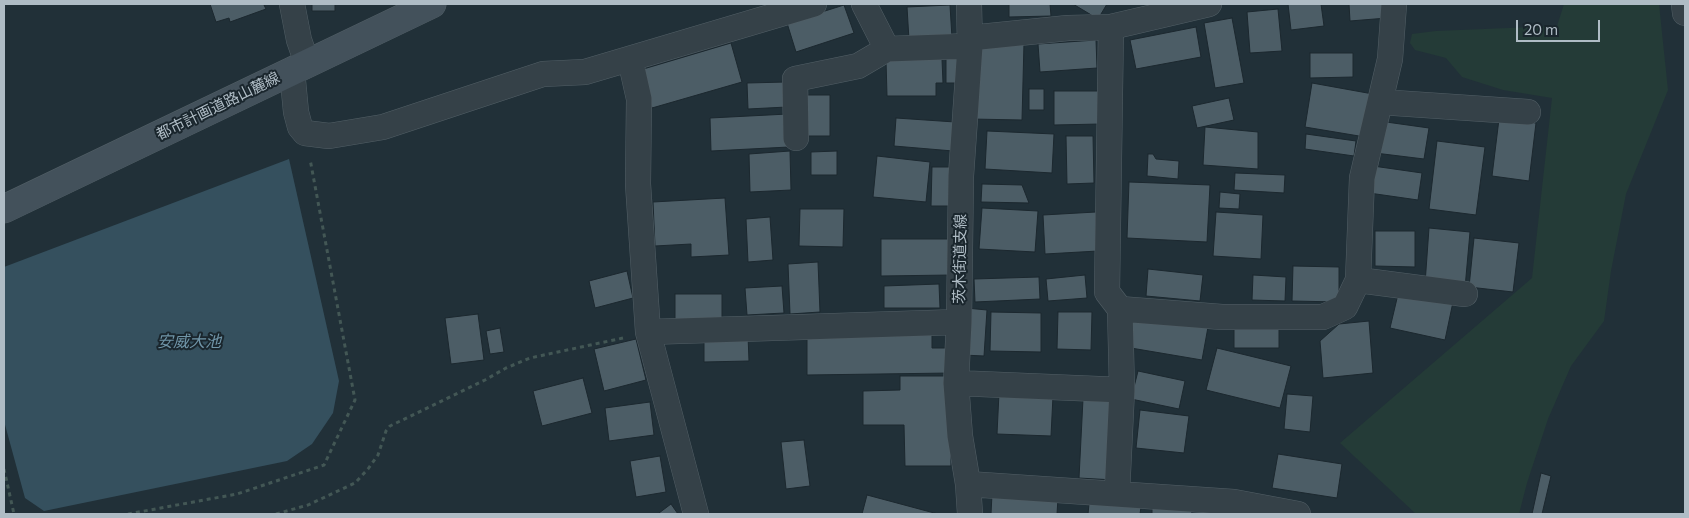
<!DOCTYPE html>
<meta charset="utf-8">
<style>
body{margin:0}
#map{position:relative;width:1689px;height:518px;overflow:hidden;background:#213038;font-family:Commissioner,sans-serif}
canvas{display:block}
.frame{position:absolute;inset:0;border:5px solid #afbcc5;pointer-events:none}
.scale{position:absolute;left:1516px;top:20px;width:84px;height:22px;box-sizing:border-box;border:2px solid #afbcc5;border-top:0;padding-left:6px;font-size:15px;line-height:18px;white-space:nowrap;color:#afbcc5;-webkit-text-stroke:4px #1a262d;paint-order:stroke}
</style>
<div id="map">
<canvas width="1689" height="518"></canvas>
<div class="frame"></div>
<div class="scale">20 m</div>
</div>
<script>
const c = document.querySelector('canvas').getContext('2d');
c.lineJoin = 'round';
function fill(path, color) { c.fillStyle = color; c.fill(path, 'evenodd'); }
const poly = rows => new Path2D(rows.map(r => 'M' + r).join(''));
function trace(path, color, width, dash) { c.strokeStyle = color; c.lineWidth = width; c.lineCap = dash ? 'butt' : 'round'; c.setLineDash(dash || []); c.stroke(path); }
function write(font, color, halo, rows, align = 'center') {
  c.font = font + ' Commissioner,"Noto Sans JP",sans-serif'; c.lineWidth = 4; c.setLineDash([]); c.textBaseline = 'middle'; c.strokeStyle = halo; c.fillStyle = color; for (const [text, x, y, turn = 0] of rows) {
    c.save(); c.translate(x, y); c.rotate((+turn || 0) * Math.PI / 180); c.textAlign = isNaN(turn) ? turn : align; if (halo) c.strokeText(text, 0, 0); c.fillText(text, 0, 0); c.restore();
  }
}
const green = poly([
 [1564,4,1659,4,1668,90,1626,194,1611,271,1604,321,1571,366,1548,419,1527,483,1519,514,1416,514,1340,443,1532,278,1552,98,1503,90,1462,77,1446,58,1415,50,1410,43,1412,34,1436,31,1557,26]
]);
const water = poly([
 [289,159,339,381,333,413,312,444,287,461,44,511,25,498,4,421,4,267]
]);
const building = poly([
 [210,4,268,4,264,5,266,9,230,22,229,18,216,22,210,4],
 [312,4,335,4,335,11,312,11,312,4],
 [1009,4,1050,4,1051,16,1009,17,1009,4],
 [1073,4,1107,4,1098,19,1073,4],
 [1288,4,1321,4,1324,26,1291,30,1288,4],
 [1349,4,1386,4,1387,18,1350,21,1349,4],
 [844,5,854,33,796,52,787,23,844,5],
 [950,5,952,38,909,40,907,7,950,5],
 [1278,9,1282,51,1250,53,1247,12,1278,9],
 [1232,18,1244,83,1215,88,1204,23,1232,18],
 [1196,27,1201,57,1136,69,1130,40,1196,27],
 [1096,40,1097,68,1040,72,1038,44,1096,40],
 [973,42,1024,43,1022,120,971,119,973,42],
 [731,43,742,82,652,108,640,70,731,43],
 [1310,53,1353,53,1353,77,1310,78,1310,53],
 [946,58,959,58,960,83,946,83,946,58],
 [942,59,943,83,936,83,936,96,887,96,886,60,942,59],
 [786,82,787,107,748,109,747,83,786,82],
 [1312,83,1373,94,1365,137,1305,127,1312,83],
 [1029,89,1044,89,1044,110,1029,110,1029,89],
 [1054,91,1100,91,1100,124,1054,125,1054,91],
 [804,95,830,95,830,136,804,136,804,95],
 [1229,98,1234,120,1197,128,1192,106,1229,98],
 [788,114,789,147,711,151,710,118,788,114],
 [896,118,955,122,953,151,894,146,896,118],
 [1499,119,1536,123,1529,181,1492,176,1499,119],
 [1379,121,1429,128,1424,159,1375,153,1379,121],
 [1205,127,1258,132,1258,169,1203,165,1205,127],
 [987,131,1054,134,1052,173,985,169,987,131],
 [1306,134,1356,141,1354,156,1305,149,1306,134],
 [1066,136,1093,136,1094,183,1067,184,1066,136],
 [1437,141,1485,147,1476,215,1429,209,1437,141],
 [790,151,791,190,750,192,749,154,790,151],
 [837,151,837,175,811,175,811,152,837,151],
 [1148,154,1153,154,1156,159,1179,161,1178,179,1147,176,1148,154],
 [877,156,930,162,926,202,873,197,877,156],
 [1373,166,1422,173,1418,200,1369,193,1373,166],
 [932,167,954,167,953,206,931,206,932,167],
 [1235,173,1285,175,1284,193,1234,190,1235,173],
 [1129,182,1210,185,1207,242,1127,238,1129,182],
 [982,184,1022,185,1029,203,981,202,982,184],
 [1220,192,1240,194,1239,209,1219,208,1220,192],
 [725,198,729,255,691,257,691,244,655,246,653,202,725,198],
 [982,208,1038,211,1035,252,979,249,982,208],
 [800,209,844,209,843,247,799,246,800,209],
 [1096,212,1098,251,1045,254,1043,215,1096,212],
 [1216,212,1263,215,1261,259,1213,256,1216,212],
 [770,217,773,260,748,262,746,219,770,217],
 [1429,228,1470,232,1465,288,1425,284,1429,228],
 [1375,231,1415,231,1415,267,1375,266,1375,231],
 [1474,238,1519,243,1513,292,1469,287,1474,238],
 [881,239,951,239,951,275,881,276,881,239],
 [818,262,820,312,790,314,788,264,818,262],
 [1293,266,1339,267,1339,302,1292,301,1293,266],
 [1148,269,1203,275,1200,301,1146,296,1148,269],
 [627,271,633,298,595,308,589,281,627,271],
 [1085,275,1087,298,1048,301,1046,279,1085,275],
 [1253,275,1286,277,1285,301,1252,300,1253,275],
 [1039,277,1040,299,975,302,974,279,1039,277],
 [939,284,940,308,884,308,884,286,939,284],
 [782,286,784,313,747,315,745,288,782,286],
 [1399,290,1453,302,1445,340,1390,328,1399,290],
 [675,294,722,294,722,320,675,320,675,294],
 [966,308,987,310,984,356,963,355,966,308],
 [991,312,1041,313,1041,352,990,351,991,312],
 [1058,312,1092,312,1091,350,1057,349,1058,312],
 [1131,313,1208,327,1202,360,1125,347,1131,313],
 [478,314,484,360,451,364,445,318,478,314],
 [1234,321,1279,321,1279,348,1234,348,1234,321],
 [1369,321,1373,373,1323,378,1320,341,1339,324,1369,321],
 [500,328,504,352,490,354,486,331,500,328],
 [932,333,932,348,949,348,950,373,807,375,807,334,932,333],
 [748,335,749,361,704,362,704,336,748,335],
 [636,339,646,380,604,391,594,349,636,339],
 [1217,348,1291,366,1280,408,1206,390,1217,348],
 [1138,371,1185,381,1179,409,1131,399,1138,371],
 [900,376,950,376,951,466,905,466,904,425,863,425,863,391,900,390,900,376],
 [583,378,592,413,542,426,533,391,583,378],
 [999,393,1053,396,1051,436,997,434,999,393],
 [1287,394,1313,396,1310,432,1284,429,1287,394],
 [1083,399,1118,401,1114,480,1079,478,1083,399],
 [650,402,654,435,609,441,605,408,650,402],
 [1140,410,1189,416,1184,453,1136,448,1140,410],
 [804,440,810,486,786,489,781,442,804,440],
 [1278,454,1342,464,1337,498,1272,488,1278,454],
 [660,456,666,492,636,497,630,461,660,456],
 [1541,473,1551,476,1542,514,1532,514,1541,473],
 [992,494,1058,498,1057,514,991,514,992,494],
 [867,495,938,514,862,514,867,495],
 [671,504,678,514,660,514,659,513,671,504],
 [1089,504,1141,507,1140,514,1088,514,1089,504],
 [1191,506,1192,514,1152,514,1152,507,1191,506]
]);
const path = poly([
 [4,469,14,514],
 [128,514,237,494,324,465,355,400,310,159],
 [276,514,308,505,355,483,368,469,378,455,386,431,390,426,485,380,506,368,530,358,623,338]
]);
const street = poly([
 [292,4,299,40,307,63],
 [864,4,887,49],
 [969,4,970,46,961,176,959,322,956,383,960,436,968,484,970,514],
 [1684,4,1685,13],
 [1111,27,1107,292,1120,309,1122,390,1117,494],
 [970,38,1068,28,1111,27,1209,4],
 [630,59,639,99,638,184,648,332,696,514],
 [292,70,296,112,300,127,305,133,329,136,383,127,543,74,585,72,814,4],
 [1380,102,1528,112],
 [796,138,795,79,858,66,887,49,970,46],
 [1358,280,1465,294],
 [1120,309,1222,317,1323,317,1345,307,1358,280,1362,178,1390,59,1394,4],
 [648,332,959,322],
 [956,383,1122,390],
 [968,484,1234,502,1298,514]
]);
const secondary = poly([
 [4,209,432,4]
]);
const streetNames = [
 ["都市計画道路山麓線",218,106,-26],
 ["茨木街道支線",960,259,-89]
];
const waterNames = [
 ["安威大池",189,342]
];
fill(green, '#243b37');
fill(water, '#35505e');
fill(building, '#4c5d66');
trace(building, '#1c282f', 1);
trace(street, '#525f66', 26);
trace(secondary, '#525f66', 29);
trace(path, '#435755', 3, [4, 4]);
trace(street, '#354148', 25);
trace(secondary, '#43515b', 28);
write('15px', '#afbcc5', '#1a262d', streetNames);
write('italic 16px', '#7095a8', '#1a262d', waterNames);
</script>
